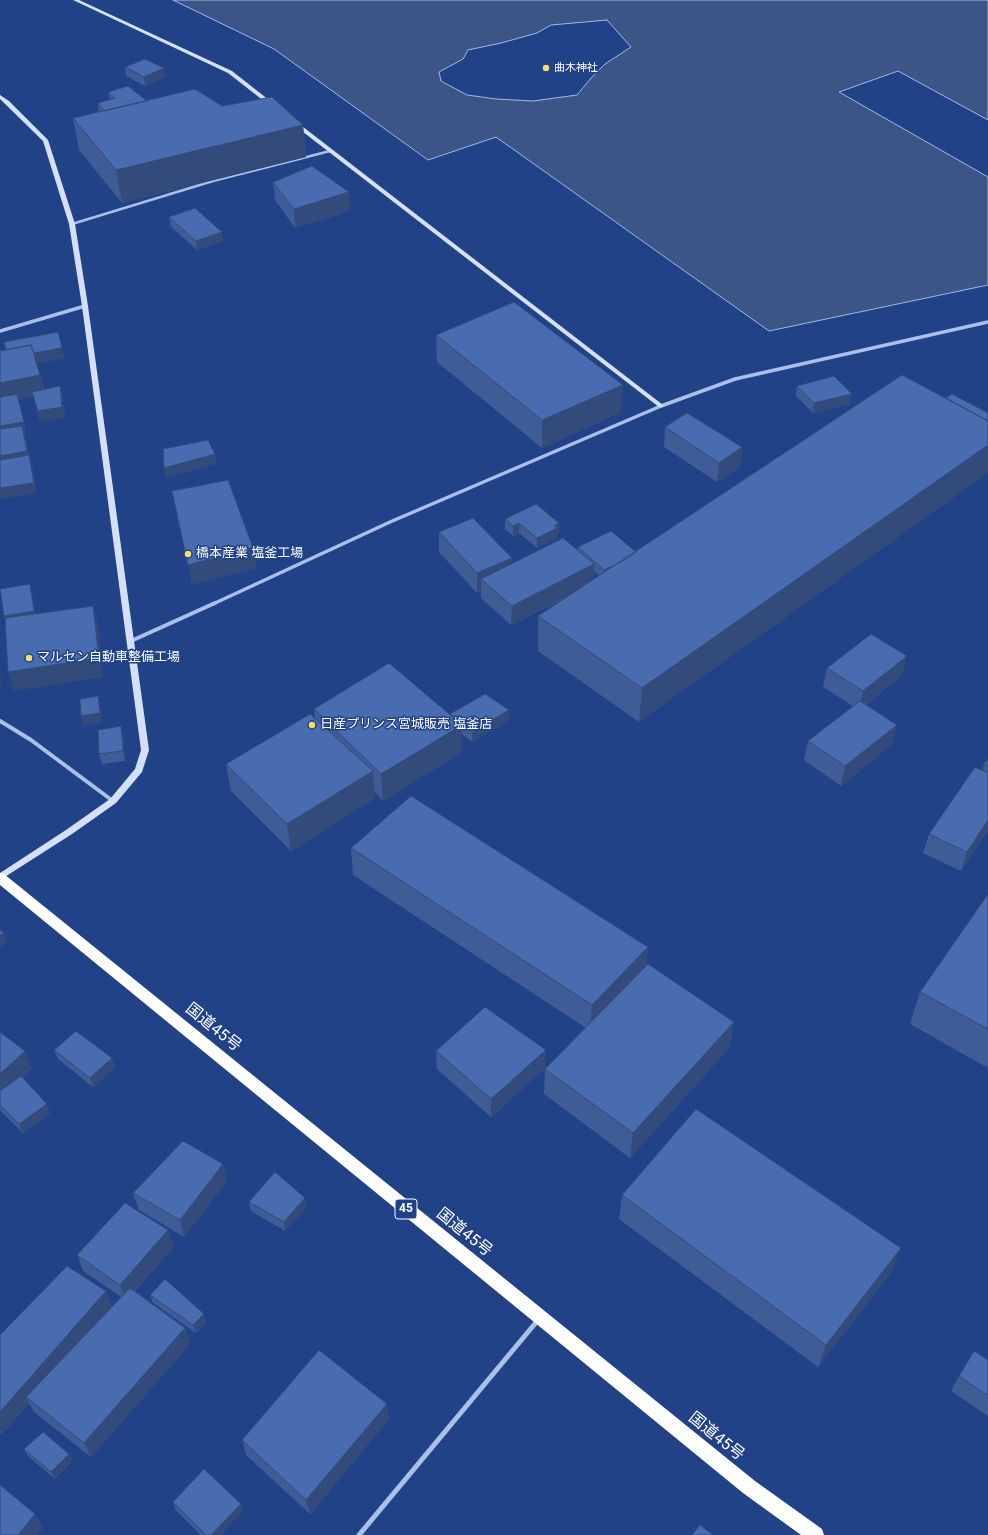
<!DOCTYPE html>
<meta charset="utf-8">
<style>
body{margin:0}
canvas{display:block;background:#214286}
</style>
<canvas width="988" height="1535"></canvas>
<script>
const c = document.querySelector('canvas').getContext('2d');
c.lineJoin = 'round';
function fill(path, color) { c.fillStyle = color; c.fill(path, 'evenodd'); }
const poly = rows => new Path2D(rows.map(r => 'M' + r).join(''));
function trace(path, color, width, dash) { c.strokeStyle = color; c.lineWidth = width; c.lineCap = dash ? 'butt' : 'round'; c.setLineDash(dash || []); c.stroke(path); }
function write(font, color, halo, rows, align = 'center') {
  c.font = font + ' Roboto,"Noto Sans JP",sans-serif'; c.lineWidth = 3; c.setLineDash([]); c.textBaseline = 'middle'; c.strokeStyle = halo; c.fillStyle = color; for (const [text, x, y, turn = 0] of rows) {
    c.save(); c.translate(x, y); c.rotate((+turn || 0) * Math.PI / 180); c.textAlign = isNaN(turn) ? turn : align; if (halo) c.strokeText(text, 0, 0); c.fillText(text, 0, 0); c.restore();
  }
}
const water = poly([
 [173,0,988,0,988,120,898,71,839,92,988,177,988,285,769,331,496,137,428,160,274,49,173,0],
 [607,20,631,47,605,64,592,77,577,95,533,101,496,99,467,95,441,81,439,72,463,59,468,50,501,43,537,33,551,25,607,20]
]);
const streetFar3 = poly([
 [72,224,213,181,330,151]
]);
const streetFar2 = poly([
 [0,331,85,306],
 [213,604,390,522,661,406,735,379,988,322]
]);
const streetFar1 = poly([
 [131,641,215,603],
 [0,721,31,740,113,801]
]);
const street = poly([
 [359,1535,538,1320]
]);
const secondary = poly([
 [73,0,79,0,232,71,274,104,269,105,228,73,73,0],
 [0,95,9,101,48,140,75,224,88,306,149,750,142,772,116,803,72,834,0,880,0,873,66,830,110,799,135,769,141,750,82,306,69,224,43,141,0,99,0,95],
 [294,123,298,123,663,405,663,407,659,407,294,125,294,123]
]);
const highway = poly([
 [0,873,4,874,755,1481,822,1529,824,1535,801,1535,743,1493,0,885,0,873]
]);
const wall = poly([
 [125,67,165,77,145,86,126,76],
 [108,92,147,101,222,106,303,125,306,157,122,203,79,150,73,118,99,112,98,103,110,100],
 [273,182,350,211,295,228,275,200],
 [169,217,223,241,197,250,171,227],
 [436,335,621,412,542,448,437,362],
 [0,351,65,358,37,363,44,389,60,386,62,396,65,417,40,421,33,396,18,399,26,432,24,432,29,455,32,465,36,493],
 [902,375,639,722,538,651,538,616,571,595,511,625,481,598,481,591,477,593,439,552,439,532,512,558,512,563,577,550,578,547,636,552],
 [594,571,599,576,593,580],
 [797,386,850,404,813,413,796,396],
 [665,427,742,447,740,467,717,482,664,447],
 [172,491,253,548,256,568,192,584,176,510],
 [505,519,559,523,559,533,557,534,557,538,537,548,519,533,513,536,505,529],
 [827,668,902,675,866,705,892,744,841,786,804,760,808,741,853,706,823,687],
 [314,709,450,714,509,720,472,742,462,734,462,752,383,801,375,792,375,798,291,851,231,791,226,764,315,719],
 [121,726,123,736,125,761,102,764,99,754],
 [988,759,988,830,961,871,923,853,929,834,982,771,984,764],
 [351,848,648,947,646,966,734,1022,729,1048,630,1158,544,1094,545,1069,586,1028,353,875],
 [988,894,988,1068,910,1024,920,992],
 [0,1032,32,1069,22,1078,50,1113,23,1133,0,1110],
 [54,1050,112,1058,115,1067,93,1087,58,1059],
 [436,1051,545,1068,491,1117,437,1069],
 [223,1164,227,1181,184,1237,139,1210,133,1193],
 [622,1195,892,1271,818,1367,619,1219],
 [249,1202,307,1207,285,1231,251,1211],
 [174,1247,135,1291,185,1328,190,1344,91,1457,34,1412,29,1403,2,1434,0,1432,0,1335,106,1291,112,1307,121,1297,83,1271,77,1255],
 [150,1295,206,1323,196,1333,153,1303],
 [988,1360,988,1416,951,1391,959,1376],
 [389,1419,310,1514,246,1455,242,1440],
 [24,1449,69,1454,73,1461,55,1479,28,1456],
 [173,1502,241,1504,243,1511,220,1535,201,1535,175,1509]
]);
const shadedWall = poly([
 [164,68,165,77,145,86,144,77],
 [303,125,306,157,122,203,116,170],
 [349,192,350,211,295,228,294,209],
 [222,232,223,241,197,250,196,241],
 [62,348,65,358,11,368,9,358],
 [40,375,45,394,32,392,33,396,18,399,26,432,24,432,30,461,0,467,0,383],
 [623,385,621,412,542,448,542,420],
 [60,386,62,396,65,417,40,421,38,411],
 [852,394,850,404,813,413,814,403],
 [988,445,988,473,639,722,642,688],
 [742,447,740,467,717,482,719,463],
 [215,454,216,464,166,478,164,468],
 [29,455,32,465,36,493,0,499,0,488],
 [519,523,519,533,513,536,513,526],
 [559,523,559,533,557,534,557,538,537,548,537,538],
 [253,548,256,568,192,584,188,565],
 [638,553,603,580,604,570],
 [512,558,512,578,481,579,481,591,477,593,477,573],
 [594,564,593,583,511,625,512,606],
 [30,584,32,594,37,621,6,626,4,616],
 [93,606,98,625,103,677,14,691,8,672],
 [907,656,902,675,859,710,863,691],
 [0,659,1,691,0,686],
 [98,696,100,706,102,723,83,726,81,716],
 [509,710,509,720,472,742,472,732],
 [462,725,462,752,383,801,381,774],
 [897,725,892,744,841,786,845,766],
 [121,726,123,736,125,761,123,751],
 [373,771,375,798,291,851,287,824],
 [988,820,988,830,961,871,967,852],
 [4,933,7,942,0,948,0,936],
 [648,947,645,973,590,1031,592,1005],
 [734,1022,729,1048,630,1158,633,1133],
 [546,1050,545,1068,491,1117,491,1099],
 [25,1051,32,1069,0,1098,0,1074],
 [112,1058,115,1067,93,1087,90,1078],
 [47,1104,50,1113,23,1133,19,1124],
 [223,1164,227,1181,184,1237,180,1220],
 [305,1198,307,1207,285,1231,284,1222],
 [168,1230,174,1247,126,1301,120,1285],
 [901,1248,892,1271,818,1367,826,1345],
 [106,1291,112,1307,26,1397,29,1403,2,1434,0,1430,0,1412],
 [204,1314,206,1323,196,1333,193,1325],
 [185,1328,190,1344,91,1457,84,1443],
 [387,1404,389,1419,310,1514,306,1500],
 [69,1454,73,1461,55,1479,51,1472],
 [241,1504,243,1511,220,1535,211,1535],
 [35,1514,43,1528,37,1535,18,1535]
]);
const building = poly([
 [145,59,164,68,144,77,125,67,145,59],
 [128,86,147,101,104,111,98,103,115,98,108,92,128,86],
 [195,89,222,106,272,97,303,125,116,170,73,118,195,89],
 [312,166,349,192,294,209,273,182,312,166],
 [195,208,222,232,196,241,169,217,195,208],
 [514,302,623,385,542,420,436,335,514,302],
 [58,332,62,348,34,353,31,345,6,350,4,342,58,332],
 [31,345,40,375,0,383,0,351,31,345],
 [902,375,988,421,988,445,642,688,538,616,902,375],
 [834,376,852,394,814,403,797,386,834,376],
 [60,386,62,407,38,411,32,392,60,386],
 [17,394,24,422,0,426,0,397,17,394],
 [952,394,988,413,988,421,946,398,952,394],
 [687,413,742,447,719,463,665,427,687,413],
 [22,426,27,451,0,456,0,429,22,426],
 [208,440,215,454,164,468,163,449,208,440],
 [29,455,34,483,0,488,0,460,29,455],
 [228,480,253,548,188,565,172,491,228,480],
 [536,504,559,523,554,526,557,528,537,538,519,523,513,526,505,519,536,504],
 [473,518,512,558,477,573,439,532,473,518],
 [611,531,636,552,621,562,604,570,578,547,611,531],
 [563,538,594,564,512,606,481,579,563,538],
 [30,584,34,611,4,616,0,589,30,584],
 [93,606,99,658,8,672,5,618,93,606],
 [871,634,907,656,863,691,827,668,871,634],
 [389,663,462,725,381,774,314,709,389,663],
 [485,694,509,710,472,732,450,714,485,694],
 [98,696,100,713,81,716,80,699,98,696],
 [860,701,897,725,845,766,808,741,860,701],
 [310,714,373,771,287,824,226,764,310,714],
 [121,726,123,751,99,754,98,730,121,726],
 [988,759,988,766,984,764,988,759],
 [975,767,988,773,988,820,967,852,929,834,975,767],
 [411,796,648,947,592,1005,351,848,411,796],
 [988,894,988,1029,920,992,988,894],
 [0,929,4,933,0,936,0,929],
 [648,964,734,1022,633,1133,545,1069,648,964],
 [485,1007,546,1050,491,1099,436,1051,485,1007],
 [76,1031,112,1058,90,1078,54,1050,76,1031],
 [0,1032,25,1051,0,1074,0,1032],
 [21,1076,47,1104,19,1124,0,1105,0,1091,21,1076],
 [696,1109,901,1248,826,1345,622,1195,696,1109],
 [183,1141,223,1164,180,1220,133,1193,183,1141],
 [275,1172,305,1198,284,1222,249,1202,275,1172],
 [125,1203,168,1230,120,1285,77,1255,125,1203],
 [67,1266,106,1291,0,1412,0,1335,67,1266],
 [165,1279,204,1314,193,1325,150,1295,165,1279],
 [130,1288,185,1328,84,1443,26,1397,130,1288],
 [319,1350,387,1404,306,1500,242,1440,319,1350],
 [974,1351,988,1360,988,1396,959,1376,974,1351],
 [43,1432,69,1454,51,1472,24,1449,43,1432],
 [204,1469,241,1504,211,1535,206,1535,173,1502,204,1469],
 [0,1485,35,1514,18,1535,0,1535,0,1485],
 [700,1525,713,1535,692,1535,700,1525]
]);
const markers = [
 [546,68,4,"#f7de6b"],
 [188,554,4,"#f7de6b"],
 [29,658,4,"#f7de6b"],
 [312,725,4,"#f7de6b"]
];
const farPoinames = [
 ["曲木神社",554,68]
];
const shields = [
 [406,1209,22]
];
const shieldNames = [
 ["45",406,1209]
];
const poiNames = [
 ["橋本産業 塩釜工場",196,554],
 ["マルセン自動車整備工場",37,658],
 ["日産プリンス宮城販売 塩釜店",320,725]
];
const nearStreetnames = [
 ["国道45号",213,1028,39],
 ["国道45号",464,1233,39],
 ["国道45号",716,1437,39]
];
fill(water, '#3c5587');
trace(water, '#9eb9eb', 1);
trace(streetFar3, '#aac0ea', 2.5);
trace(streetFar2, '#aac0ea', 3.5);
trace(streetFar1, '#aac0ea', 4);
trace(street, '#aac0ea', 5);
fill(secondary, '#d5e0f8');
fill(highway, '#fff');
fill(wall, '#3f5c96');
fill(shadedWall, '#334b7a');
fill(building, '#496baf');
trace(building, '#334b7a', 1);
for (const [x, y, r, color] of markers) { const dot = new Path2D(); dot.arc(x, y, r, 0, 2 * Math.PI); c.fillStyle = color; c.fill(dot); trace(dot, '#214286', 1.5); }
write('11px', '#fff', '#214286', farPoinames, 'left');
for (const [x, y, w] of shields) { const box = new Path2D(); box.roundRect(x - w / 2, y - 10, w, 20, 3); c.fillStyle = '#214286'; c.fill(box); trace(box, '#fff', 1); }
write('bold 12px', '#fff', null, shieldNames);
write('13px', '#fff', '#214286', poiNames, 'left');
write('16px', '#fff', '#214286', nearStreetnames);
</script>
